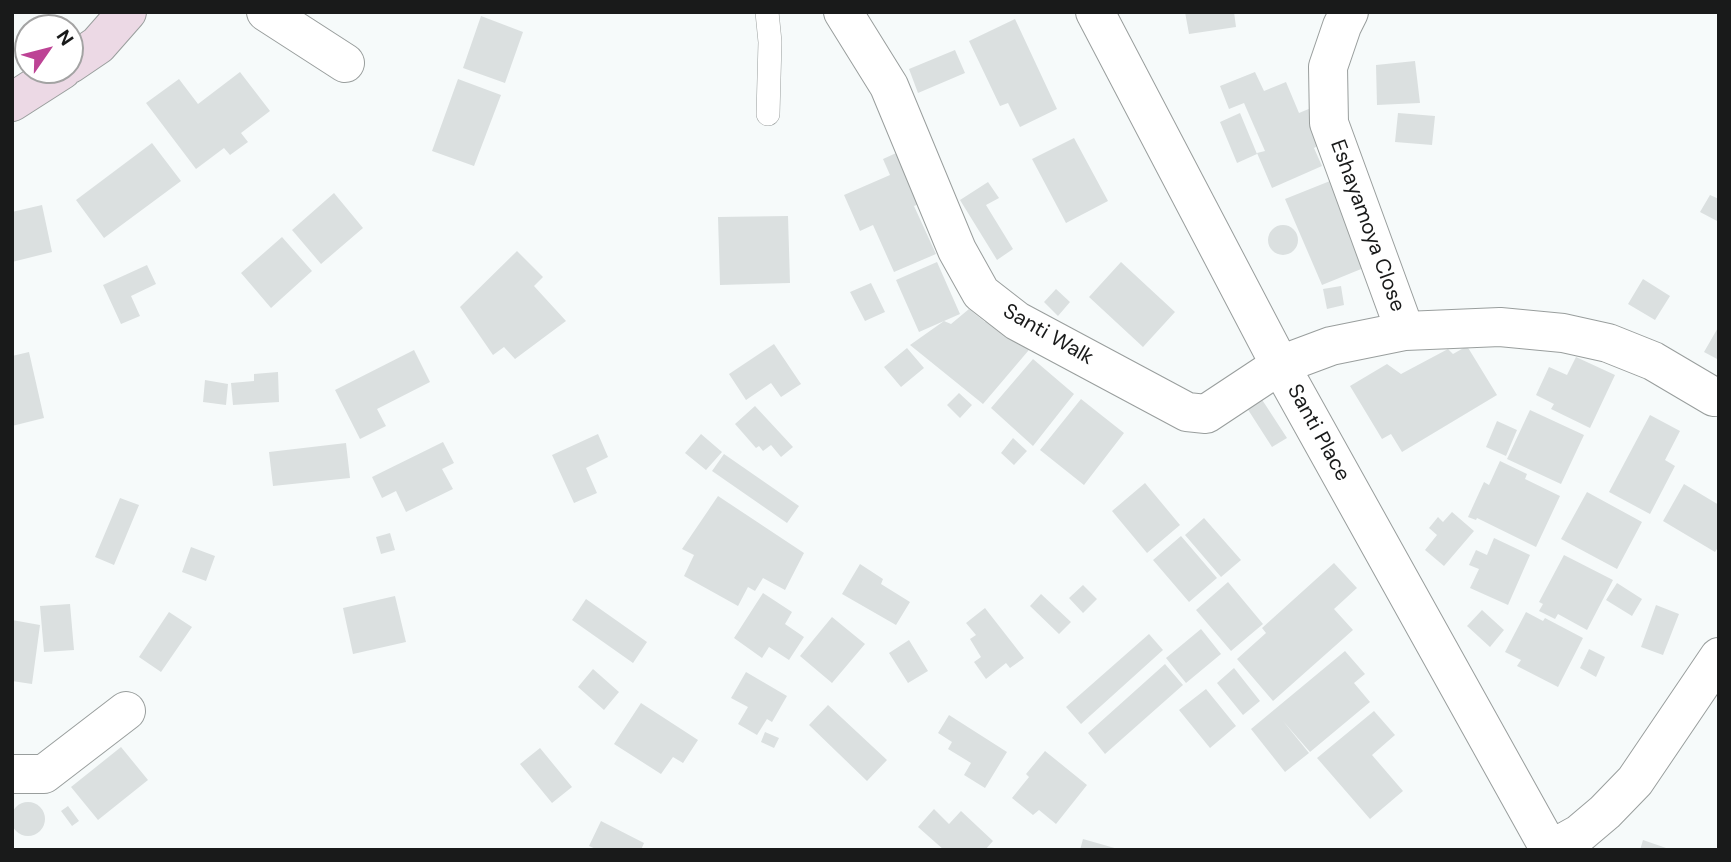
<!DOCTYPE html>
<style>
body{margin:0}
#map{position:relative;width:1731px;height:862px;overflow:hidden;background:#f6fafa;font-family:"DM Sans",sans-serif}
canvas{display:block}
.frame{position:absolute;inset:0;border:14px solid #191a1a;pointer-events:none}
.north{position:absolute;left:14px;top:14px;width:70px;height:70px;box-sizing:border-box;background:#fff;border:2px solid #a3a3a3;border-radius:50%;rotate:55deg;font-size:19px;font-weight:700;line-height:28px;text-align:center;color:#191a1a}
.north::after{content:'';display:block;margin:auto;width:24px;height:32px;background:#bd4395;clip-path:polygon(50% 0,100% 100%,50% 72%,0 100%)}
</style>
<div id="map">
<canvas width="1731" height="862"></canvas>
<div class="frame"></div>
<div class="north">N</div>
</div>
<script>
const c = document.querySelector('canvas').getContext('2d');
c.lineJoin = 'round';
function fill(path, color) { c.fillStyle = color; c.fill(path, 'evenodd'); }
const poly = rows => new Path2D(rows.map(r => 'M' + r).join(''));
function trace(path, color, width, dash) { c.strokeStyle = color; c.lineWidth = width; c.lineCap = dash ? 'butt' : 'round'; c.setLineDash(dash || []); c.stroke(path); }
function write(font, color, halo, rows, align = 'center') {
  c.font = font + ' "DM Sans",sans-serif'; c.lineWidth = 5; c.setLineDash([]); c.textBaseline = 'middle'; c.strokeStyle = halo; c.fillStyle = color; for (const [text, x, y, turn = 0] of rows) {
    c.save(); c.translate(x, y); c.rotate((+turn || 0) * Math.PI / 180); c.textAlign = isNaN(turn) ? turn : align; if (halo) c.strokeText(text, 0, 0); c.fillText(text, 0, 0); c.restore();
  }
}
const building = poly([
 [1185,12,1234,12,1236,27,1189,34],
 [481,16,523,32,505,83,463,68],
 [1015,19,1057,109,1020,127,1008,103,1000,106,969,41],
 [955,50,965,73,918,93,909,69],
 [1415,61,1420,103,1377,105,1376,65],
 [240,72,270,111,241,133,248,142,230,155,224,148,196,169,146,103,179,79,198,104],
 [1255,72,1264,91,1286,82,1299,113,1311,108,1321,144,1314,148,1322,166,1272,188,1257,153,1265,151,1244,103,1229,109,1220,86],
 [458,79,501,95,474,166,432,151],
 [1240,113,1257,154,1237,163,1220,122],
 [1398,113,1435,116,1432,145,1395,142],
 [1074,138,1108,201,1066,223,1032,159],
 [152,143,181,181,104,238,76,200],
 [905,149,927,201,914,206,936,254,894,272,873,225,860,231,844,195,890,175,883,159],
 [1330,181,1366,267,1322,285,1285,199],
 [988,182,999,198,986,205,1013,249,997,260,960,200],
 [334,193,363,228,321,264,292,230],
 [1710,195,1719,199,1719,222,1700,212],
 [42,205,52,252,12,262,12,212],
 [788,216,790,283,720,285,718,217],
 '1268 240a15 15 0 1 1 30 0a15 15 0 1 1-30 0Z',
 [282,237,312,271,271,308,241,273],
 [517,251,543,277,534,286,566,321,515,359,504,347,493,355,460,307],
 [937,262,960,314,944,321,951,324,969,309,985,322,988,318,1034,344,983,404,910,345,944,321,919,332,896,280],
 [1121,262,1175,312,1143,347,1089,297],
 [147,265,156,284,131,296,140,316,121,324,103,285],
 [1643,279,1670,296,1655,320,1628,304],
 [871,283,885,312,865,321,850,292],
 [1341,286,1344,305,1327,309,1323,289],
 [1056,289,1070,302,1058,316,1044,302],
 [1719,326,1719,360,1704,352],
 [774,344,801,384,781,397,771,383,746,400,729,374],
 [1467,346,1497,395,1402,452,1391,434,1382,439,1350,386,1387,364,1401,374,1448,349,1453,354],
 [907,348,924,368,901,387,884,367],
 [414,350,430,382,377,409,386,426,360,439,335,390],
 [29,352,44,418,12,426,12,356],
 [1576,357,1615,375,1590,428,1551,409,1554,404,1536,395,1549,367,1567,375],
 [1033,359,1074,394,1033,446,991,408],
 [278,372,279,402,233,405,231,383,254,381,254,374],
 [205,380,228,384,226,405,203,402],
 [959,393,972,405,960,418,947,405],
 [1259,395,1287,438,1272,447,1245,405],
 [1081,399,1124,433,1084,485,1040,450],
 [755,406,793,447,781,457,771,445,763,451,759,446,756,448,735,424],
 [1530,410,1584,435,1561,484,1507,459],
 [1650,415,1680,431,1665,460,1675,466,1650,514,1609,492],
 [1497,421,1517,430,1506,456,1486,447],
 [598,434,608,457,586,468,597,493,574,503,552,455],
 [701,434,722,452,706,470,685,453],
 [1013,438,1027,451,1014,465,1001,453],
 [443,442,454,463,442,469,453,489,406,512,396,491,382,498,372,477],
 [346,443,350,478,273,486,269,452],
 [724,454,799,506,787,523,712,471],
 [1500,461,1527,474,1525,479,1560,496,1536,547,1477,518,1476,520,1468,517,1484,482,1489,485],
 [1145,483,1180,525,1147,553,1112,511],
 [1684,484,1719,505,1719,546,1715,552,1663,521],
 [1587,492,1642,522,1617,569,1561,539],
 [718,496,804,553,785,590,763,578,755,591,748,587,738,606,684,576,694,555,682,549],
 [120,498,139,505,114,565,95,557],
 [1452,512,1474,531,1444,566,1425,550,1437,535,1429,528,1438,517,1443,522],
 [1204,518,1241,560,1221,577,1185,535],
 [390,533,395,550,381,554,376,537],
 [1181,536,1217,578,1189,602,1153,560],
 [1494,538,1530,555,1508,605,1470,588,1479,569,1469,565,1476,550,1487,555],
 [191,547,215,556,206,581,182,572],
 [1564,555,1613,580,1587,630,1558,614,1555,619,1539,611,1543,604,1539,602],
 [1334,563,1357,588,1334,609,1353,630,1273,701,1237,659,1266,633,1262,628],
 [860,564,883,579,881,584,910,602,896,625,842,594],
 [1228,582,1263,624,1231,651,1196,610],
 [1617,583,1642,599,1632,616,1606,600],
 [1083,585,1097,599,1083,613,1069,598],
 [763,593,792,612,785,624,804,637,789,660,769,647,762,658,734,638],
 [1041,594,1071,622,1059,634,1030,606],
 [395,596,406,642,353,654,343,608],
 [586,599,647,642,633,663,572,620],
 [70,604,74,650,44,652,40,606],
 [1656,605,1679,614,1663,655,1641,647],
 [985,608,1024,658,1010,668,1006,663,986,679,974,662,981,657,970,639,976,635,966,623],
 [1482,610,1504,630,1490,647,1467,626],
 [169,612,192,627,161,672,139,657],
 [1526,612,1543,621,1545,618,1583,638,1558,687,1517,666,1521,660,1505,652],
 [832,617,865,644,832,683,800,656],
 [12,620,40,625,32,684,12,681],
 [1201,629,1221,654,1186,683,1166,658],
 [1149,634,1163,650,1081,724,1066,707],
 [909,640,928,671,908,683,889,653],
 [1589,649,1605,657,1596,677,1580,668],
 [1345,651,1365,674,1354,683,1370,702,1310,752,1283,721,1309,753,1285,772,1251,729],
 [1165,664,1183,685,1105,754,1088,733],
 [1234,668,1260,701,1243,715,1217,683],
 [593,669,619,692,604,710,578,687],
 [746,672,787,696,772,722,767,719,757,735,738,724,748,707,731,698],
 [1206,689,1236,726,1210,748,1179,710],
 [641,703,698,740,683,763,673,757,661,774,614,744],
 [828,705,887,760,867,781,809,725],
 [1374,711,1395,735,1372,755,1403,791,1370,819,1317,758],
 [949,715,1007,752,985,788,964,775,971,763,948,749,952,742,938,733],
 [765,732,779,738,774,748,761,742],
 [121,747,148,780,98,820,71,787],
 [540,748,572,787,552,803,520,764],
 [1045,751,1087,785,1056,824,1039,810,1033,815,1012,798,1029,777,1026,774],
 '11 819a17 17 0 1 1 34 0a17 17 0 1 1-34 0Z',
 [68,806,79,821,72,826,61,811],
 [934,809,949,824,961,811,993,841,985,850,944,850,918,827],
 [601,821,644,843,641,850,598,850,589,846],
 [1083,839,1118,849,1118,850,1080,850],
 [1643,840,1669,849,1669,850,1640,850]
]);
const lane = poly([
 [767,12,770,42,768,114]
]);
const street = poly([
 [266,12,345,63],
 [843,12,889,86,957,250,981,293,1017,321,1187,412,1206,414,1280,365,1331,346,1405,331,1500,327,1563,333,1608,343,1653,361,1714,397],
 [1095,12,1280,365,1550,850],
 [1349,12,1342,26,1328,67,1329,123,1405,331],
 [12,774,44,774,126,711],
 [1550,850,1579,834,1605,812,1635,781,1719,657]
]);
const secondary = poly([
 [70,64,98,45,127,12],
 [12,102,62,70]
]);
const streetNames = [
 ["Eshayamoya Close",1367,226,70],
 ["Santi Walk",1048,335,30],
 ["Santi Place",1318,433,61]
];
fill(building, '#dbe0e0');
trace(lane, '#999e9d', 24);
trace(street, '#999e9d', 40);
trace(secondary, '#999e9d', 40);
trace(lane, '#fff', 23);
trace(street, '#fff', 38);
trace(secondary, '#ecd9e5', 38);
write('21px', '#191a1a', '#fff', streetNames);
</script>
